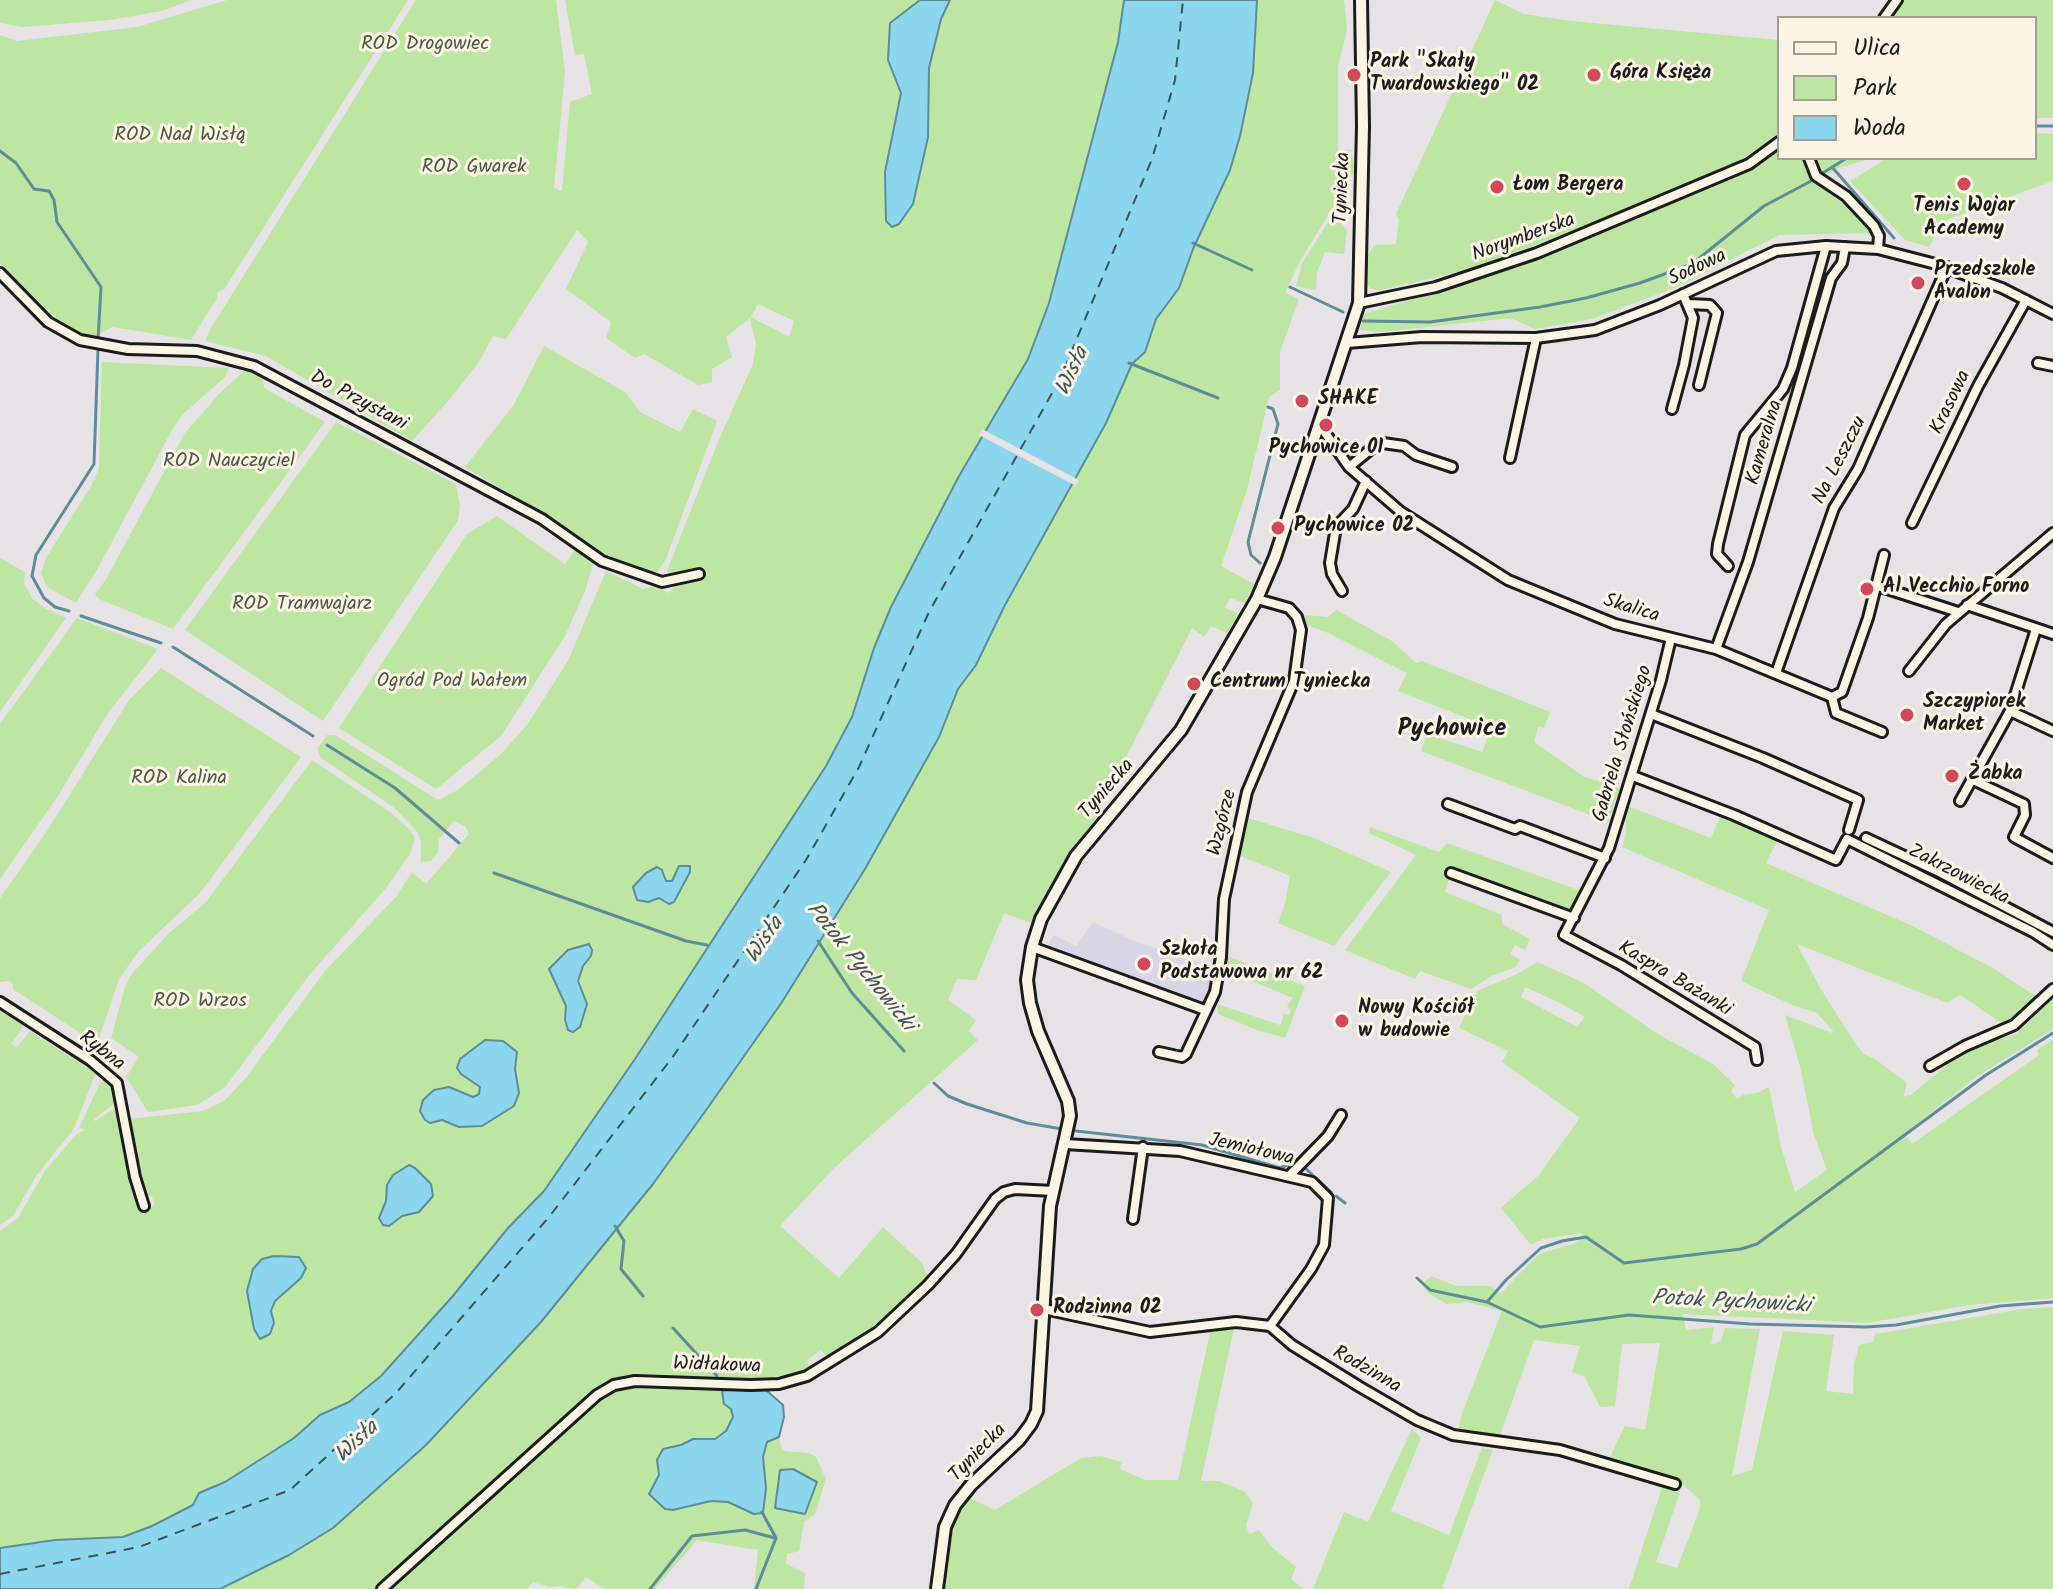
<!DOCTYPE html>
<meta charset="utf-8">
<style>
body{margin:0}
#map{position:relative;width:2053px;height:1589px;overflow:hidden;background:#e7e2e6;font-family:Kalam,sans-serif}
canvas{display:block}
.legend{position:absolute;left:1777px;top:16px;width:260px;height:144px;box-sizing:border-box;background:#fcf5e5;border:2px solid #a29e95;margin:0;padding:10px 14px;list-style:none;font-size:24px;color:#1c1c1c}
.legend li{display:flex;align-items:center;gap:16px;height:40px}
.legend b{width:40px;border:2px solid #a29e95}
</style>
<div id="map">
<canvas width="2053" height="1589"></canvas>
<ul class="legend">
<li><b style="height:10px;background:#fcf5e5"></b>Ulica</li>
<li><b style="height:22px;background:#bce6a2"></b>Park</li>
<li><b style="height:22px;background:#8cd6ed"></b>Woda</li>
</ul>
</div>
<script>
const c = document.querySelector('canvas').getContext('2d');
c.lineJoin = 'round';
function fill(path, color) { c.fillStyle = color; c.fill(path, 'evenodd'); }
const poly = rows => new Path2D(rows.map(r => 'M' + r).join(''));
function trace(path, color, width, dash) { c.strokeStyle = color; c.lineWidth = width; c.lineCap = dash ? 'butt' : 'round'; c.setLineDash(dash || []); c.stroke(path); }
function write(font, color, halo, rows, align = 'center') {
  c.font = font + ' Kalam,sans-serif'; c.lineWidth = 6; c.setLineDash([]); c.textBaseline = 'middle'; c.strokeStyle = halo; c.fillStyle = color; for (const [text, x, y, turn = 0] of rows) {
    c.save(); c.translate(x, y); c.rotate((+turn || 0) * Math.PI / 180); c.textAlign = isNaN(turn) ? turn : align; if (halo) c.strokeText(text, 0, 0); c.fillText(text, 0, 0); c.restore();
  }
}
const built = poly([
 [1093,922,1137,942,1215,968,1203,1006,1045,950,1054,935,1076,946]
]);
const green = poly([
 [0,0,192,0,161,11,110,20,22,27,0,23],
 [227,0,408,0,388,32,383,32,384,38,225,288,217,293,217,298,191,340,113,327,91,338,68,330,0,263,0,35,17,41,137,27],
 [416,0,556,0,565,72,554,188,562,191,570,102,592,94,584,54,575,55,565,0,1127,0,1130,62,1034,352,891,607,874,648,852,717,832,758,808,799,775,846,770,859,544,1191,381,1376,349,1402,333,1409,294,1438,225,1482,200,1493,193,1505,152,1526,123,1537,0,1549,0,1231,18,1218,45,1171,75,1136,85,1129,79,1128,104,1075,117,1090,118,1101,94,1119,95,1121,112,1110,120,1111,137,1208,143,1213,155,1205,152,1197,144,1193,136,1171,128,1119,203,1111,224,1101,245,1079,325,971,396,897,412,872,426,884,469,834,465,826,454,821,439,839,438,852,431,861,421,862,421,842,418,833,396,809,321,758,317,749,327,735,335,735,438,800,458,790,501,754,527,725,568,661,606,571,643,589,654,586,669,593,686,571,671,575,667,571,717,444,753,364,756,344,750,318,726,337,732,357,712,369,712,382,698,385,644,354,635,358,606,338,611,322,566,289,588,242,577,230,506,339,493,336,479,362,449,400,412,441,266,356,205,341,211,328],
 [758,304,794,321,789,337,751,317],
 [1257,0,1344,0,1347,30,1338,66,1338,150,1351,150,1355,171,1346,184,1345,201,1336,202,1300,261,1285,293,1299,299,1280,352,1280,390,1269,397,1247,490,1221,566,1254,584,1245,603,1230,598,1225,608,1239,614,1227,633,1211,626,1204,637,1192,628,1091,826,1067,856,1031,923,1004,913,976,980,957,979,948,1000,976,1020,969,1031,978,1040,834,1168,780,1226,839,1278,883,1227,922,1263,929,1279,889,1314,851,1343,828,1359,821,1350,807,1360,810,1369,793,1375,759,1378,629,1377,616,1379,595,1393,377,1589,220,1589,289,1555,426,1445,541,1322,617,1229,653,1184,782,1002,865,869,939,737,958,689,976,665,1005,605,1106,423,1132,364,1145,352,1156,319,1179,288,1193,249,1230,170,1240,136,1257,17],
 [1495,0,1524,14,1571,21,1779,40,1779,134,1736,163,1565,235,1463,271,1381,290,1372,289,1366,283,1365,259,1375,245,1396,244,1399,220,1396,214],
 [1904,0,2053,0,2053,118,2035,118,2035,18,1890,18],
 [2035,133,2053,134,2053,181,1938,223,1938,231,1929,247,1905,240,1850,181,1888,158,2035,158],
 [1779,149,1779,158,1872,158,1836,169,1815,184,1850,208,1873,233,1779,235,1677,287,1592,319,1535,329,1511,318,1381,332,1360,330,1364,314,1539,259,1743,172],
 [1334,213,1347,231,1344,254,1325,252,1317,272,1316,290,1296,286,1302,263],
 [544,346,625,392,640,412,680,432,693,409,717,421,666,559,656,574,649,574,608,559,543,513,465,467,513,406],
 [102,362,229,368,225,377,182,415,172,430,98,568,76,603,47,587,41,573,46,558,91,486,99,468],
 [251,369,262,375,264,388,325,422,173,629,99,599,95,594,105,581,185,433,219,394,245,370],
 [336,422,456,484,460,506,458,520,323,721,185,630],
 [497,516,565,564,574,551,594,561,585,591,565,636,501,736,436,789,339,728,467,534],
 [0,558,25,572,24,584,32,598,45,608,66,618,0,712],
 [1336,610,1392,641,1416,663,1422,661,1550,712,1544,728,1538,727,1534,742,1583,776,1621,789,1614,802,1609,822,1421,751,1427,734,1482,752,1492,728,1398,691,1407,673,1326,632,1304,624,1305,615,1328,617],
 [77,618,158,649,108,713,58,796,0,879,0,724],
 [161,668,301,757,200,893,138,952,119,979,97,1044,13,989,13,984,9,981,0,982,0,898,47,831,129,700],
 [312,760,390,812,409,829,415,838,410,854,386,888,311,973,225,1087,197,1105,148,1112,126,1077,139,1057,111,1038,125,987,131,975,169,933,206,902],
 [1625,805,1711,838,1721,814,1778,839,1766,863,1913,926,1996,970,2037,997,2013,1019,2003,1024,1960,995,1947,1003,1797,944,1819,986,1857,1046,1864,1054,1875,1059,1907,1083,1903,1097,1911,1095,1964,1051,2016,1034,2053,999,2053,1029,1976,1077,1904,1134,1912,1144,2039,1055,2037,1050,2053,1040,2053,1298,1970,1305,1867,1323,1683,1314,1686,1330,1714,1327,1711,1345,1721,1341,1725,1328,1760,1329,1732,1476,1752,1470,1783,1331,1834,1335,1826,1391,1853,1394,1854,1365,1859,1345,1873,1342,1875,1334,2023,1309,2053,1307,2053,1589,1629,1589,1663,1484,1680,1492,1656,1562,1677,1568,1700,1509,1700,1500,1680,1482,1658,1472,1610,1457,1625,1426,1645,1430,1660,1343,1622,1344,1615,1406,1600,1407,1584,1376,1572,1372,1580,1346,1534,1340,1499,1438,1458,1432,1461,1416,1502,1311,1467,1302,1447,1304,1429,1294,1422,1285,1431,1276,1456,1286,1490,1286,1501,1293,1539,1254,1579,1242,1582,1233,1543,1239,1531,1245,1501,1208,1539,1175,1580,1118,1502,1062,1508,1051,1459,1028,1477,991,1517,974,1537,962,1584,983,1656,1033,1713,1064,1735,1085,1731,1091,1737,1099,1743,1095,1757,1093,1769,1087,1781,1147,1795,1192,1827,1170,1814,1135,1800,1066,1785,1015,1832,1033,1833,1031,1817,1013,1792,1005,1741,981,1769,910,1622,847,1626,834],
 [1525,987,1560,1003,1585,1017,1577,1027,1521,997],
 [1245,817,1314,838,1391,872,1334,946,1278,923,1285,904,1290,876,1236,854],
 [1370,827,1439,852,1447,843,1584,892,1572,913,1452,870,1445,892,1502,915,1502,924,1530,939,1525,950,1515,945,1510,954,1520,960,1516,967,1491,976,1471,989,1420,971,1415,979,1345,950,1416,855,1369,833],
 [1224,955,1251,965,1250,969,1256,971,1257,967,1305,986,1285,1038,1257,1030,1218,1014,1217,1004,1280,1025,1284,1014,1289,1015,1291,1010,1287,1006,1293,998,1252,981,1222,972],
 [0,1010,24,1026,11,1044,17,1047,30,1031,96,1073,73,1130,36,1176,13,1216,0,1225],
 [1211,1328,1234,1328,1201,1481,1219,1481,1244,1491,1253,1503,1246,1525,1249,1534,1259,1530,1272,1547,1296,1567,1291,1579,1304,1589,941,1589,948,1532,967,1497,995,1510,1081,1458,1101,1456,1121,1462,1120,1469,1145,1480,1178,1480],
 [634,1386,714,1389,722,1391,724,1404,731,1409,733,1417,726,1431,715,1439,693,1439,657,1460,659,1475,649,1494,665,1509,673,1510,711,1501,728,1502,754,1514,766,1488,763,1457,767,1442,779,1437,781,1447,785,1451,809,1453,816,1457,826,1479,815,1514,804,1522,799,1551,787,1554,786,1564,805,1573,804,1589,754,1589,758,1550,697,1540,655,1589,605,1589,586,1577,576,1589,560,1586,549,1587,533,1582,528,1589,388,1589,605,1397,617,1390],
 [1412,1429,1421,1438,1391,1511,1449,1535,1482,1448,1493,1450,1442,1589,1313,1589,1344,1512,1368,1522]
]);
const water = poly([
 [920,0,950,0,941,19,929,68,928,137,913,204,899,224,892,227,886,221,885,172,901,93,888,60,890,23,920,0],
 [1124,0,1257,0,1253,73,1240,136,1230,170,1193,249,1179,288,1156,319,1145,352,1132,364,1106,423,1005,605,976,665,958,689,939,737,865,869,782,1002,709,1106,653,1184,541,1322,426,1445,333,1528,289,1555,220,1589,0,1589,0,1548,55,1540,123,1537,152,1526,193,1505,199,1493,225,1482,294,1438,320,1415,349,1402,381,1376,452,1297,508,1228,544,1191,637,1056,826,766,852,717,874,648,891,607,959,476,1028,359,1049,303,1118,42,1124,0],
 [679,866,690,866,690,872,674,902,669,904,659,898,648,902,637,900,633,887,646,873,657,867,662,870,666,881,672,881,679,866],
 [589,944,592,950,591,956,583,966,578,981,587,1004,580,1027,573,1032,568,1030,565,1020,566,1006,549,969,568,950,589,944],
 [485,1040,503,1041,517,1052,515,1069,519,1093,514,1106,482,1126,459,1127,442,1120,430,1123,425,1120,420,1111,423,1100,434,1090,449,1087,473,1097,479,1094,480,1087,461,1074,457,1068,460,1059,485,1040],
 [409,1165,415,1168,431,1184,433,1196,419,1212,402,1216,389,1226,383,1225,379,1218,386,1201,387,1185,393,1175,409,1165],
 [274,1256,299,1257,306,1268,301,1278,275,1301,271,1311,274,1323,270,1334,260,1339,254,1329,247,1291,253,1269,262,1259,274,1256],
 [726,1390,766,1390,783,1405,784,1417,779,1437,767,1442,763,1457,766,1488,763,1513,754,1514,728,1502,711,1501,673,1510,665,1509,649,1494,659,1475,657,1460,663,1449,681,1445,693,1439,715,1439,726,1431,733,1417,731,1409,724,1404,722,1391,726,1390],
 [793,1469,817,1482,805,1514,775,1508,780,1470,793,1469]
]);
const pier = poly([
 [982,429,1079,480,1076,486,979,435]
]);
const stream = poly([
 [2035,126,2053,126],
 [0,151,16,163,34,189,49,191,54,200,57,222,101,287,98,340],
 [1832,167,1894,238],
 [1821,174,1847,158],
 [1193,243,1252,270],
 [1290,287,1343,312],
 [1363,321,1430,322,1540,307,1586,298,1640,283,1692,264,1764,206,1813,180],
 [1129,363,1218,398],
 [1260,563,1251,555,1248,542,1278,424,1273,409,1268,407],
 [69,611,55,607,44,598,32,576,36,555,94,464,98,349],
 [81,616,161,643],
 [173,647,313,736],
 [327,745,395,788,459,843],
 [494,873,686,941,707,945],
 [818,941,852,993,904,1051],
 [934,1083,948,1096,967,1104,1027,1123,1062,1129],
 [1076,1131,1202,1145,1280,1168,1293,1163],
 [1304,1167,1331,1192],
 [1336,1196,1345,1203],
 [615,1226,624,1241,621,1269,643,1296],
 [1417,1278,1430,1290,1487,1302,1540,1327,1629,1315,1750,1324,1866,1327,1896,1325,2000,1306,2053,1302],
 [1487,1302,1506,1280,1541,1248,1562,1241,1586,1237,1624,1263,1741,1249,1757,1244,1986,1075,2053,1033],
 [673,1328,717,1376],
 [650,1589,692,1536,745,1530,775,1538],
 [756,1589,776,1538,762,1512]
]);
const ferry = poly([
 [0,1574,139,1547,290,1490,396,1393,549,1217,672,1058,806,860,859,767,929,612,1060,379,1152,159,1175,80,1183,0]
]);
const minor = poly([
 [1884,18,1897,0],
 [1809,158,1816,176,1846,196,1874,226,1879,236,1878,249],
 [0,273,48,322,80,340,128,349,197,351,254,366,542,519,602,561,662,582,699,574],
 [1359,303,1436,287,1537,253,1749,164,1779,142],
 [1689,304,1710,305,1717,313,1699,385],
 [1347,343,1422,337,1536,338,1595,330,1660,305,1776,251,1826,246,1878,249,1932,263,2002,288,2053,314],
 [2038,363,2053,366],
 [1672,409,1684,365,1693,318,1683,294],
 [1319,424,1349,467,1401,512,1508,580,1615,624,1716,649,1832,697,1842,692,1868,618,1884,555],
 [1510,458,1536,338],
 [1349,467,1376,445,1383,443,1404,446,1416,455,1452,467],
 [1912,523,1978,386,2026,300],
 [1728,566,1717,554,1718,544,1745,435,1783,389,1792,368,1826,246],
 [1878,586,1958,612],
 [1342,591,1332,574,1330,563,1336,527,1353,509,1366,481],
 [1967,605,2053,634],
 [1671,638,1661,680,1609,848,1564,935,1621,965,1755,1047,1757,1060],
 [1716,649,1748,562,1831,278,1842,263,1845,247],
 [1909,671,1946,624,2053,533],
 [1776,673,1834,508,1858,469,1947,267],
 [1832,697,1836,713,1882,732],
 [2010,711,2053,731],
 [1651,714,1763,758,1858,800,1849,830],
 [1633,776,1734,815,1836,860,1847,839,2033,932,2053,945],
 [1973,780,2024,804,2025,815,2014,837,2053,858],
 [1960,801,2010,711,2036,629],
 [1448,804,1515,829,1520,826,1605,858],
 [1866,838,1941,873,2053,932],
 [1451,873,1574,918],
 [1032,947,1205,1010],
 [0,1002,90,1060,117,1083,135,1177,144,1206],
 [1159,1052,1182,1057,1186,1054,1215,992,1221,957,1224,899,1247,792,1294,681,1301,630,1297,617,1289,608,1257,599],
 [1930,1066,1965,1046,2014,1025,2053,989],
 [1065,1144,1180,1151,1312,1182,1328,1198,1324,1245,1311,1269,1270,1326],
 [1289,1176,1328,1136,1341,1115],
 [1133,1219,1143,1147],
 [1044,1309,1150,1332,1236,1322,1270,1326,1292,1345,1360,1387,1417,1420,1453,1435,1560,1450,1675,1484],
 [382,1589,597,1395,614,1385,635,1381,751,1385,779,1384,807,1376,878,1332,928,1285,956,1254,995,1199,1004,1192,1015,1189,1053,1191]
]);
const tertiary = poly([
 [937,1589,945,1527,955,1505,971,1485,1019,1440,1031,1424,1037,1411,1050,1206,1070,1116,1068,1101,1038,1031,1030,1003,1027,980,1032,947,1041,919,1076,856,1181,730,1257,599,1275,557,1359,303,1363,126,1361,0]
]);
const markers = [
 [1354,75,8,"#d1495b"],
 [1594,75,8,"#d1495b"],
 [1964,184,8,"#d1495b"],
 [1497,187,8,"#d1495b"],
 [1918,283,8,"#d1495b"],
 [1302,401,8,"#d1495b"],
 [1326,425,8,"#d1495b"],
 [1278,528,8,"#d1495b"],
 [1867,589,8,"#d1495b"],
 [1194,684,8,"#d1495b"],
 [1907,715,8,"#d1495b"],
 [1952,776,8,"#d1495b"],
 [1144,964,8,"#d1495b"],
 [1342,1021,8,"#d1495b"],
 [1037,1310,8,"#d1495b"]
];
const parkNames = [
 ["ROD Drogowiec",425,46],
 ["ROD Nad Wisłą",180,137],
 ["ROD Gwarek",474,169],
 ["ROD Nauczyciel",229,463],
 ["ROD Tramwajarz",302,606],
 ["Ogród Pod Wałem",452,683],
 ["ROD Kalina",179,780],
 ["ROD Wrzos",200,1003]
];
const poiNames = [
 ["Park \"Skały",1370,64],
 ["Twardowskiego\" 02",1370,87],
 ["Góra Księża",1610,75],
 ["Łom Bergera",1513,187],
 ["Tenis Wojar",1964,208,"center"],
 ["Academy",1964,231,"center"],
 ["Przedszkole",1934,272],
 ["Avalon",1934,295],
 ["SHAKE",1318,401],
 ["Pychowice 01",1326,450,"center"],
 ["Pychowice 02",1294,528],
 ["Al Vecchio Forno",1883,589],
 ["Centrum Tyniecka",1210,684],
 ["Szczypiorek",1923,704],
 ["Market",1923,727],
 ["Żabka",1968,776],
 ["Szkoła",1160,952],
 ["Podstawowa nr 62",1160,975],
 ["Nowy Kościół",1358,1010],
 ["w budowie",1358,1033],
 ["Rodzinna 02",1053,1310]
];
const streetNames = [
 ["Tyniecka",1344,188,-88],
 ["Norymberska",1524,239,-20],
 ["Sodowa",1698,269,-25],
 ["Do Przystani",358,402,28],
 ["Krasowa",1952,403,-64],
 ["Kameralna",1766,443,-74],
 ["Na Leszczu",1841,461,-63],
 ["Skalica",1631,610,17],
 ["Gabriela Słońskiego",1624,744,-73],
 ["Tyniecka",1108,790,-49],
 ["Wzgórze",1224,823,-76],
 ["Zakrzowiecka",1958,876,27],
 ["Kaspra Bażanki",1674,980,31],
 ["Rybna",101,1052,38],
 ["Jemiołowa",1251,1151,13],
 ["Widłakowa",717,1367,2],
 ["Rodzinna",1366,1371,30],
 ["Tyniecka",979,1454,-46]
];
const waterNames = [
 ["Wisła",1074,372,-65],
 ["Wisła",766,941,-56],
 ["Potok Pychowicki",859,968,51],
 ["Potok Pychowicki",1731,1304,3],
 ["Wisła",358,1443,-43]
];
const quarterNames = [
 ["Pychowice",1452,731]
];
fill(built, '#d8d5e7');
fill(green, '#bce6a2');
fill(water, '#8cd6ed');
trace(water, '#5f8c99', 2);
fill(pier, '#e7e2e6');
trace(stream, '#5f8c99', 3);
trace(ferry, '#3e545b', 2, [10, 8]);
trace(minor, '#1c1c1c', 14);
trace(tertiary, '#1c1c1c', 16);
trace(minor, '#fcf5e5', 8);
trace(tertiary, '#fcf5e5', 10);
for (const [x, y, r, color] of markers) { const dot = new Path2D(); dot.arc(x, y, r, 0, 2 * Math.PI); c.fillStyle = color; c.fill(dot); trace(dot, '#fcf5e5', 3); }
write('20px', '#4c5944', '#fcf5e5', parkNames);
write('bold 20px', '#1c1c1c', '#fcf5e5', poiNames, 'left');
write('20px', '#1c1c1c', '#fcf5e5', streetNames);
write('italic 22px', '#3e545b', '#fcf5e5', waterNames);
write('bold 24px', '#1c1c1c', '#fcf5e5', quarterNames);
</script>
